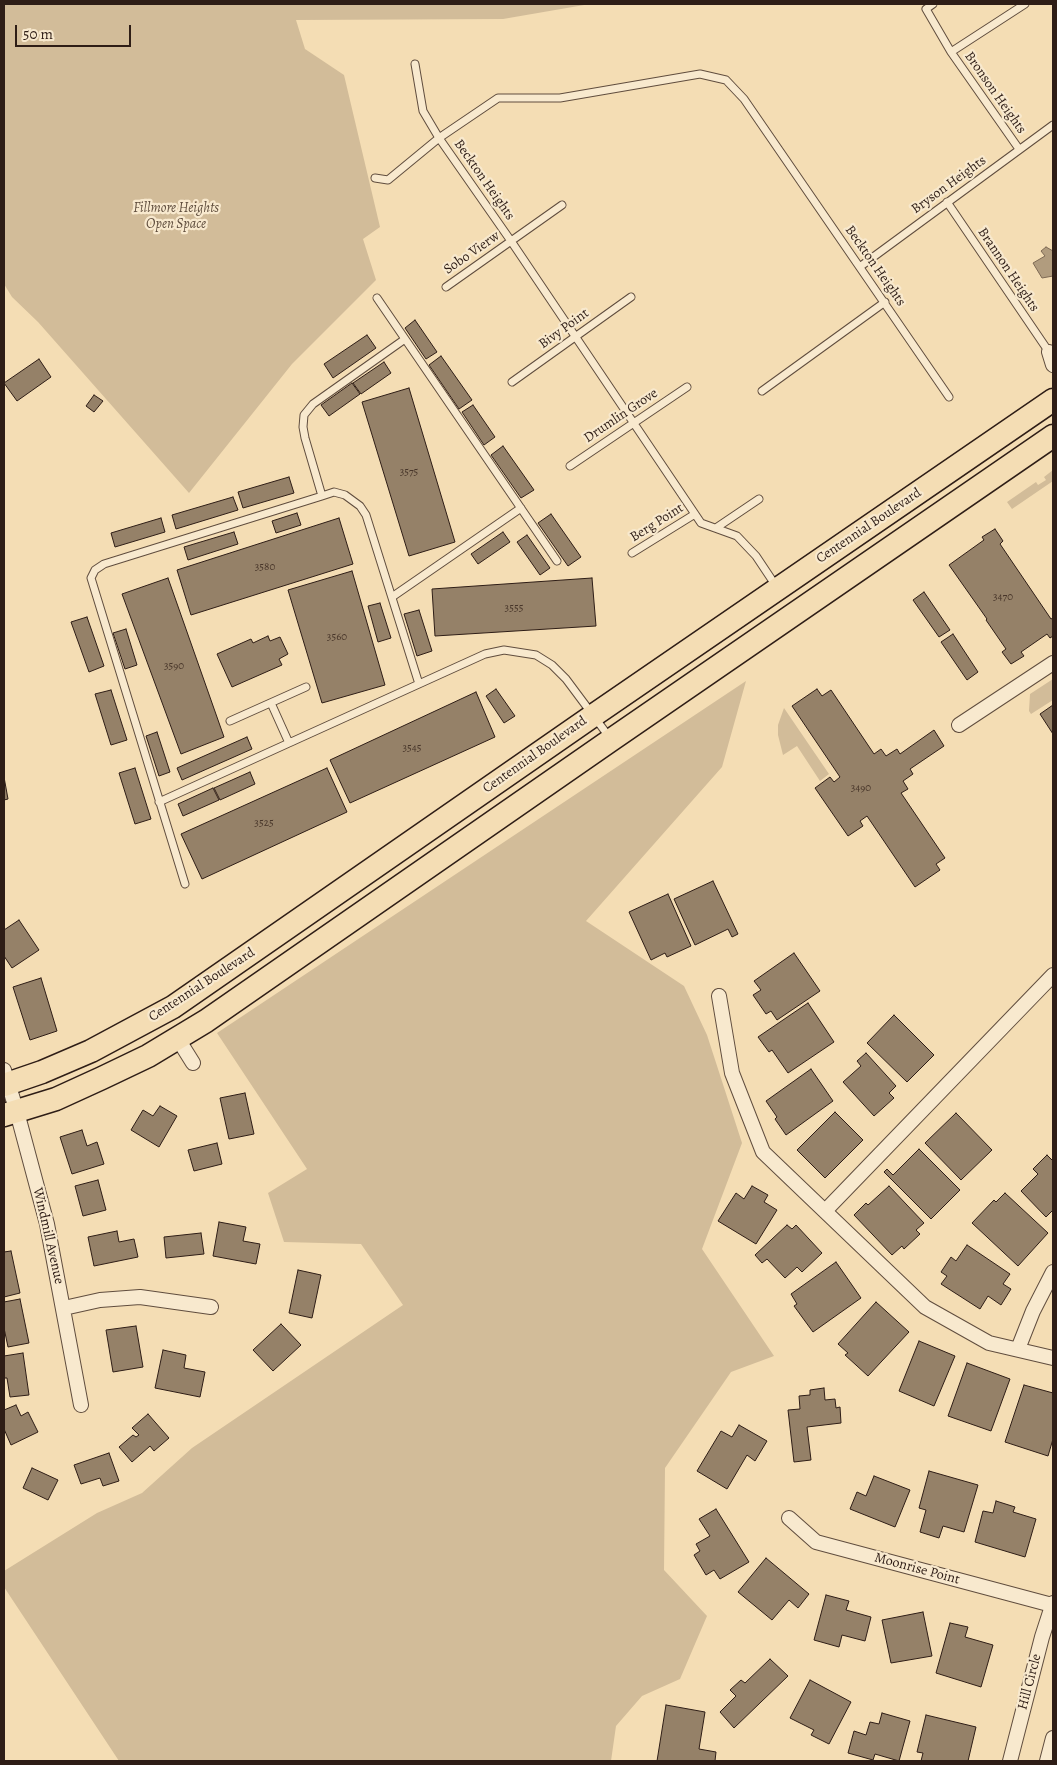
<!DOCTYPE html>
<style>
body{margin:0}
#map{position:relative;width:1057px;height:1765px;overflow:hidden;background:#f4ddb4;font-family:Alegreya,serif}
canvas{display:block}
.frame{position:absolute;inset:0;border:5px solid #2e1d16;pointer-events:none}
.scale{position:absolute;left:15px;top:25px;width:116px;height:22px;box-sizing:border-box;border:2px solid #2e1d16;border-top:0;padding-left:6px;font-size:15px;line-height:18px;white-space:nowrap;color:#2e1d16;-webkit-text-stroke:4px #f8e9ce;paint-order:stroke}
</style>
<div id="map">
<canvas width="1057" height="1765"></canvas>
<div class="frame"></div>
<div class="scale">50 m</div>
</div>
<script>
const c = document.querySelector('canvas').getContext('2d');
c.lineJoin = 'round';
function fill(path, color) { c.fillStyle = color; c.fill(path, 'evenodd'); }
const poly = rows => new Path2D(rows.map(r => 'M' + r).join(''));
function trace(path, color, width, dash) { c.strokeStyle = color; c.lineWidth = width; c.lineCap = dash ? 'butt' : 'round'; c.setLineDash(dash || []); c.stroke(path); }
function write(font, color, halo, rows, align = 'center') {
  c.font = font + ' Alegreya,serif'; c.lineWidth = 4.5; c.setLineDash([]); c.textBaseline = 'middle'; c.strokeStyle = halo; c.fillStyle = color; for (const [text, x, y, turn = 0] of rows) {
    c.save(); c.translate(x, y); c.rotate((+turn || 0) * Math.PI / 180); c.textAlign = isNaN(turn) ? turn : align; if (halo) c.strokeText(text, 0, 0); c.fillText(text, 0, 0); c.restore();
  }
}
const green = poly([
 [4,4,590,4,503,19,296,20,305,49,344,75,380,227,363,239,376,280,292,364,189,493,38,322,12,297,4,284],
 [1053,470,1053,481,1012,509,1007,502,1036,482,1038,485,1046,480,1044,477],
 [1053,679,1053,700,1031,714,1029,711,1030,694],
 [746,681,722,767,586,921,684,986,707,1035,742,1143,702,1249,774,1356,731,1372,665,1468,664,1570,707,1616,680,1679,642,1696,616,1726,611,1761,119,1761,4,1587,4,1571,97,1513,142,1493,192,1448,403,1305,361,1244,284,1242,268,1193,307,1169,217,1033],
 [784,708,829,774,820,781,797,746,783,755,778,735,778,725]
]);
const water = poly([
 [1046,247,1053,251,1053,276,1042,278,1033,263,1045,256,1041,251,1046,247]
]);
const building = poly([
 [415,320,437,352,426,359,405,328,415,320],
 [367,335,376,348,333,378,324,364,367,335],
 [441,356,472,400,459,409,429,365,441,356],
 [39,359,51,377,17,401,4,383,39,359],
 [384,362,391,373,361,394,353,383,384,362],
 [352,383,360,394,329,416,321,405,352,383],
 [409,388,455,542,409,556,362,402,409,388],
 [94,395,103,401,94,412,86,406,94,395],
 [473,405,495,437,484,445,462,412,473,405],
 [503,446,534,490,521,498,491,455,503,446],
 [289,477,294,493,243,508,238,492,289,477],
 [233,497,238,510,176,529,172,515,233,497],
 [297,513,301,525,276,533,272,521,297,513],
 [551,514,581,557,568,566,538,523,551,514],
 [161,518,165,532,115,547,111,533,161,518],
 [339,518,353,564,191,615,177,570,339,518],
 [995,529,1003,541,1000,544,1051,619,1053,618,1053,636,1050,638,1047,634,1021,652,1024,656,1011,664,1002,652,1006,649,986,620,987,619,949,565,984,540,982,537,995,529],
 [234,532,238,544,188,560,184,547,234,532],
 [503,532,510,542,478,564,471,554,503,532],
 [527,535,550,568,540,575,517,542,527,535],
 [352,571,385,685,322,703,288,590,352,571],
 [168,578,224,737,181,754,122,594,168,578],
 [592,578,596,626,435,636,432,589,592,578],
 [924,592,950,630,939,637,913,600,924,592],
 [380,603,391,638,378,642,368,606,380,603],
 [419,610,432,651,417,656,404,614,419,610],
 [87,617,104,666,89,672,71,622,87,617],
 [126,629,137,665,125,669,113,633,126,629],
 [953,634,978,672,967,680,941,642,953,634],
 [268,636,270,641,280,637,288,654,279,659,282,665,232,687,217,654,251,639,253,643,268,636],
 [496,689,515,716,504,723,486,696,496,689],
 [817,689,822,696,831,690,874,754,881,749,886,756,897,749,900,754,934,730,944,746,910,769,913,774,903,781,908,789,901,793,945,858,936,864,940,870,915,887,867,816,860,821,863,826,848,836,815,788,830,777,834,782,840,777,792,706,817,689],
 [111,690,127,740,111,745,95,694,111,690],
 [476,692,495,737,350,803,330,760,476,692],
 [1053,705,1053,734,1040,714,1053,705],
 [157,732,170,772,159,776,146,736,157,732],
 [247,737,252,749,182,780,177,768,247,737],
 [135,768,151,819,135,824,119,773,135,768],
 [327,768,347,812,202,879,181,834,327,768],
 [250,772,255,784,220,800,214,788,250,772],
 [4,777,8,799,4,800,4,777],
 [213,788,219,800,183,816,178,804,213,788],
 [713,881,738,934,732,937,728,929,695,945,674,899,713,881],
 [668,894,691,946,667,957,665,953,651,960,629,912,668,894],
 [19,920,39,950,12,968,4,956,4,930,19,920],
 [794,953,820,991,777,1020,771,1011,766,1014,753,995,761,990,754,981,794,953],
 [41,978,57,1031,30,1040,13,987,41,978],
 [808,1003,834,1042,788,1073,772,1050,769,1052,758,1037,808,1003],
 [894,1015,934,1055,907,1082,867,1043,894,1015],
 [866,1053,896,1086,889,1093,894,1098,874,1116,843,1082,861,1066,857,1061,866,1053],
 [811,1069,833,1101,786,1135,775,1119,777,1117,766,1101,811,1069],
 [245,1093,254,1134,229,1139,220,1098,245,1093],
 [160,1106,177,1116,159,1147,131,1130,143,1110,153,1116,160,1106],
 [835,1112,863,1140,825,1178,797,1150,835,1112],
 [956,1113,992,1150,961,1180,925,1143,956,1113],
 [82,1130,87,1146,97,1142,104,1164,72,1174,60,1137,82,1130],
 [217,1143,222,1164,194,1171,188,1150,217,1143],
 [919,1149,960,1190,931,1219,884,1172,887,1169,893,1175,919,1149],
 [1047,1155,1053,1161,1053,1210,1046,1217,1021,1191,1038,1174,1033,1169,1047,1155],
 [98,1180,106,1210,83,1216,75,1186,98,1180],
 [752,1186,768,1195,764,1202,777,1210,756,1244,718,1221,736,1193,744,1199,752,1186],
 [889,1186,924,1223,916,1230,920,1234,904,1249,902,1246,892,1255,854,1215,866,1203,868,1205,889,1186],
 [1005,1193,1048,1233,1018,1266,972,1223,994,1200,996,1202,1005,1193],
 [219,1222,246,1227,243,1241,260,1244,256,1264,213,1256,219,1222],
 [787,1225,792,1229,796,1225,822,1253,802,1272,797,1267,785,1278,767,1259,762,1263,755,1255,787,1225],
 [117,1231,119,1242,134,1239,138,1257,94,1266,88,1237,117,1231],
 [201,1233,204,1254,166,1258,164,1237,201,1233],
 [967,1245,1010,1274,1003,1284,1011,1289,1001,1305,988,1296,980,1309,941,1284,947,1276,941,1272,951,1257,956,1261,967,1245],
 [11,1251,20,1293,4,1297,4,1252,11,1251],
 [836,1262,861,1298,813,1332,794,1306,797,1304,791,1294,836,1262],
 [298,1270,321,1275,312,1318,289,1313,298,1270],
 [20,1299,29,1343,8,1347,4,1328,4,1302,20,1299],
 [876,1302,909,1332,868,1376,845,1355,848,1353,838,1344,876,1302],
 [281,1324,301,1345,273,1371,253,1350,281,1324],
 [136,1326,143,1367,113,1372,106,1330,136,1326],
 [919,1341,955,1356,934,1406,899,1391,919,1341],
 [163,1350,186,1355,184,1368,205,1372,200,1397,155,1388,163,1350],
 [23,1353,29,1395,10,1397,7,1378,4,1378,4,1356,23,1353],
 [967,1363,1010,1379,991,1431,948,1416,967,1363],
 [1024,1385,1053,1393,1053,1439,1048,1456,1005,1442,1024,1385],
 [824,1388,825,1400,835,1399,836,1408,840,1407,841,1423,807,1427,811,1460,794,1462,788,1410,800,1409,799,1396,810,1395,810,1390,824,1388],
 [16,1405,21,1416,28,1412,38,1432,11,1445,4,1429,4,1410,16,1405],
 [148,1414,169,1438,154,1451,150,1446,132,1462,119,1447,133,1435,136,1437,139,1435,132,1428,148,1414],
 [739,1425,767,1441,755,1461,747,1455,727,1489,697,1471,721,1431,732,1437,739,1425],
 [109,1453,119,1481,103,1486,100,1478,81,1484,74,1465,109,1453],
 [32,1468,58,1480,48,1500,23,1488,32,1468],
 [929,1471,978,1485,964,1532,943,1526,939,1538,920,1532,926,1510,919,1508,929,1471],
 [874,1476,910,1490,895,1527,850,1509,857,1492,866,1496,874,1476],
 [996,1501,1015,1507,1013,1512,1036,1519,1025,1557,975,1542,983,1511,993,1513,996,1501],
 [716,1509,749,1562,720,1579,714,1570,706,1575,694,1555,700,1551,696,1544,710,1536,699,1519,716,1509],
 [766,1558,809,1594,798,1608,789,1600,772,1620,738,1592,766,1558],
 [826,1595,849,1601,846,1610,871,1617,865,1641,842,1635,839,1647,814,1640,826,1595],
 [923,1612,932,1656,891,1663,882,1620,923,1612],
 [950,1623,968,1627,965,1637,993,1645,981,1687,936,1673,950,1623],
 [770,1659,788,1676,734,1728,720,1712,736,1696,730,1690,741,1680,745,1683,770,1659],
 [810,1680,851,1702,829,1744,811,1735,814,1730,790,1718,810,1680],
 [666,1705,705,1712,699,1749,716,1752,715,1761,657,1761,666,1705],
 [882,1713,910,1721,899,1761,875,1754,873,1760,848,1753,854,1731,866,1735,870,1722,879,1724,882,1713],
 [926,1715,976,1727,968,1761,921,1761,923,1753,917,1752,926,1715]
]);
const lane = poly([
 [933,4,926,9,951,52,1019,149],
 [951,52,1025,4],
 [375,178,388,180,439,138,423,111,415,64],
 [947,202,1049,352],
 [861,266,1053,125],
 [446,287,562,205],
 [377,298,557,561],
 [512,382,631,297],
 [762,391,885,302],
 [570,466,687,387],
 [322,496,305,438,303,427,304,415,313,404,405,339],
 [716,528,759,499],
 [632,553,695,514],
 [776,586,756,556,737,536,701,523,511,241,439,138,498,98,560,98,700,74,726,80,744,99,949,397],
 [392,597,521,508],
 [271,703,289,743],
 [230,721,306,687],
 [159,802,485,654,504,650,536,655,552,665,566,679,610,738],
 [185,884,91,578,95,570,104,564,322,496,334,492,345,495,360,506,366,515,419,684]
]);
const street = poly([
 [1049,352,1053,365],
 [959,725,1053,663],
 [719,996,732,1073,763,1152,925,1307,989,1343,1053,1358],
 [178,1039,193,1063],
 [4,1070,17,1112,47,1224,81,1405],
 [825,1211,1053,975],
 [64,1308,100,1300,140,1297,211,1307],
 [1018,1349,1033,1311,1053,1272],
 [789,1518,816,1542,1052,1605],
 [1010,1761,1042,1637,1053,1603],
 [1047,1761,1053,1738]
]);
const primary = poly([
 [4,1085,42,1072,91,1051,173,1007,594,715,1053,400],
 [4,1115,56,1099,102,1078,148,1056,206,1021,611,740,1053,436]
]);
const numberNames = [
 ["3575",409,472],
 ["3580",265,567],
 ["3470",1003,597],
 ["3555",514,608],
 ["3560",337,637],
 ["3590",174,666],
 ["3545",412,748],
 ["3490",861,788],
 ["3525",264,823]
];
const streetNames = [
 ["Bronson Heights",995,93,55],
 ["Beckton Heights",484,180,55],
 ["Bryson Heights",949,185,-36],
 ["Sobo Vierw",472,253,-35],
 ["Beckton Heights",875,266,55],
 ["Brannon Heights",1008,270,56],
 ["Bivy Point",564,329,-36],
 ["Drumlin Grove",621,416,-34],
 ["Berg Point",657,523,-32],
 ["Centennial Boulevard",869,526,-34],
 ["Centennial Boulevard",535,755,-35],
 ["Centennial Boulevard",202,985,-33],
 ["Windmill Avenue",48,1236,77],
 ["Moonrise Point",917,1569,15],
 ["Hill Circle",1030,1682,-75]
];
const parkNames = [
 ["Fillmore Heights",176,209],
 ["Open Space",176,225]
];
fill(green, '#d2bc99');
fill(water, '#b19c7e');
trace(water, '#7d6954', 1);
fill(building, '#958168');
trace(building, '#2e1d16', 1);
trace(lane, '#604d3e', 9);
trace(street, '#604d3e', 16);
trace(primary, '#2e1d16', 25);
trace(lane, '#f8e9ce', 7);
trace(street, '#f8e9ce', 14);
trace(primary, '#f4ddb4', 22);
write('11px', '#48362a', null, numberNames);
write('14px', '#2e1d16', '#f8e9ce', streetNames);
write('italic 14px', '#5f4d3d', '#f8e9ce', parkNames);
</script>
